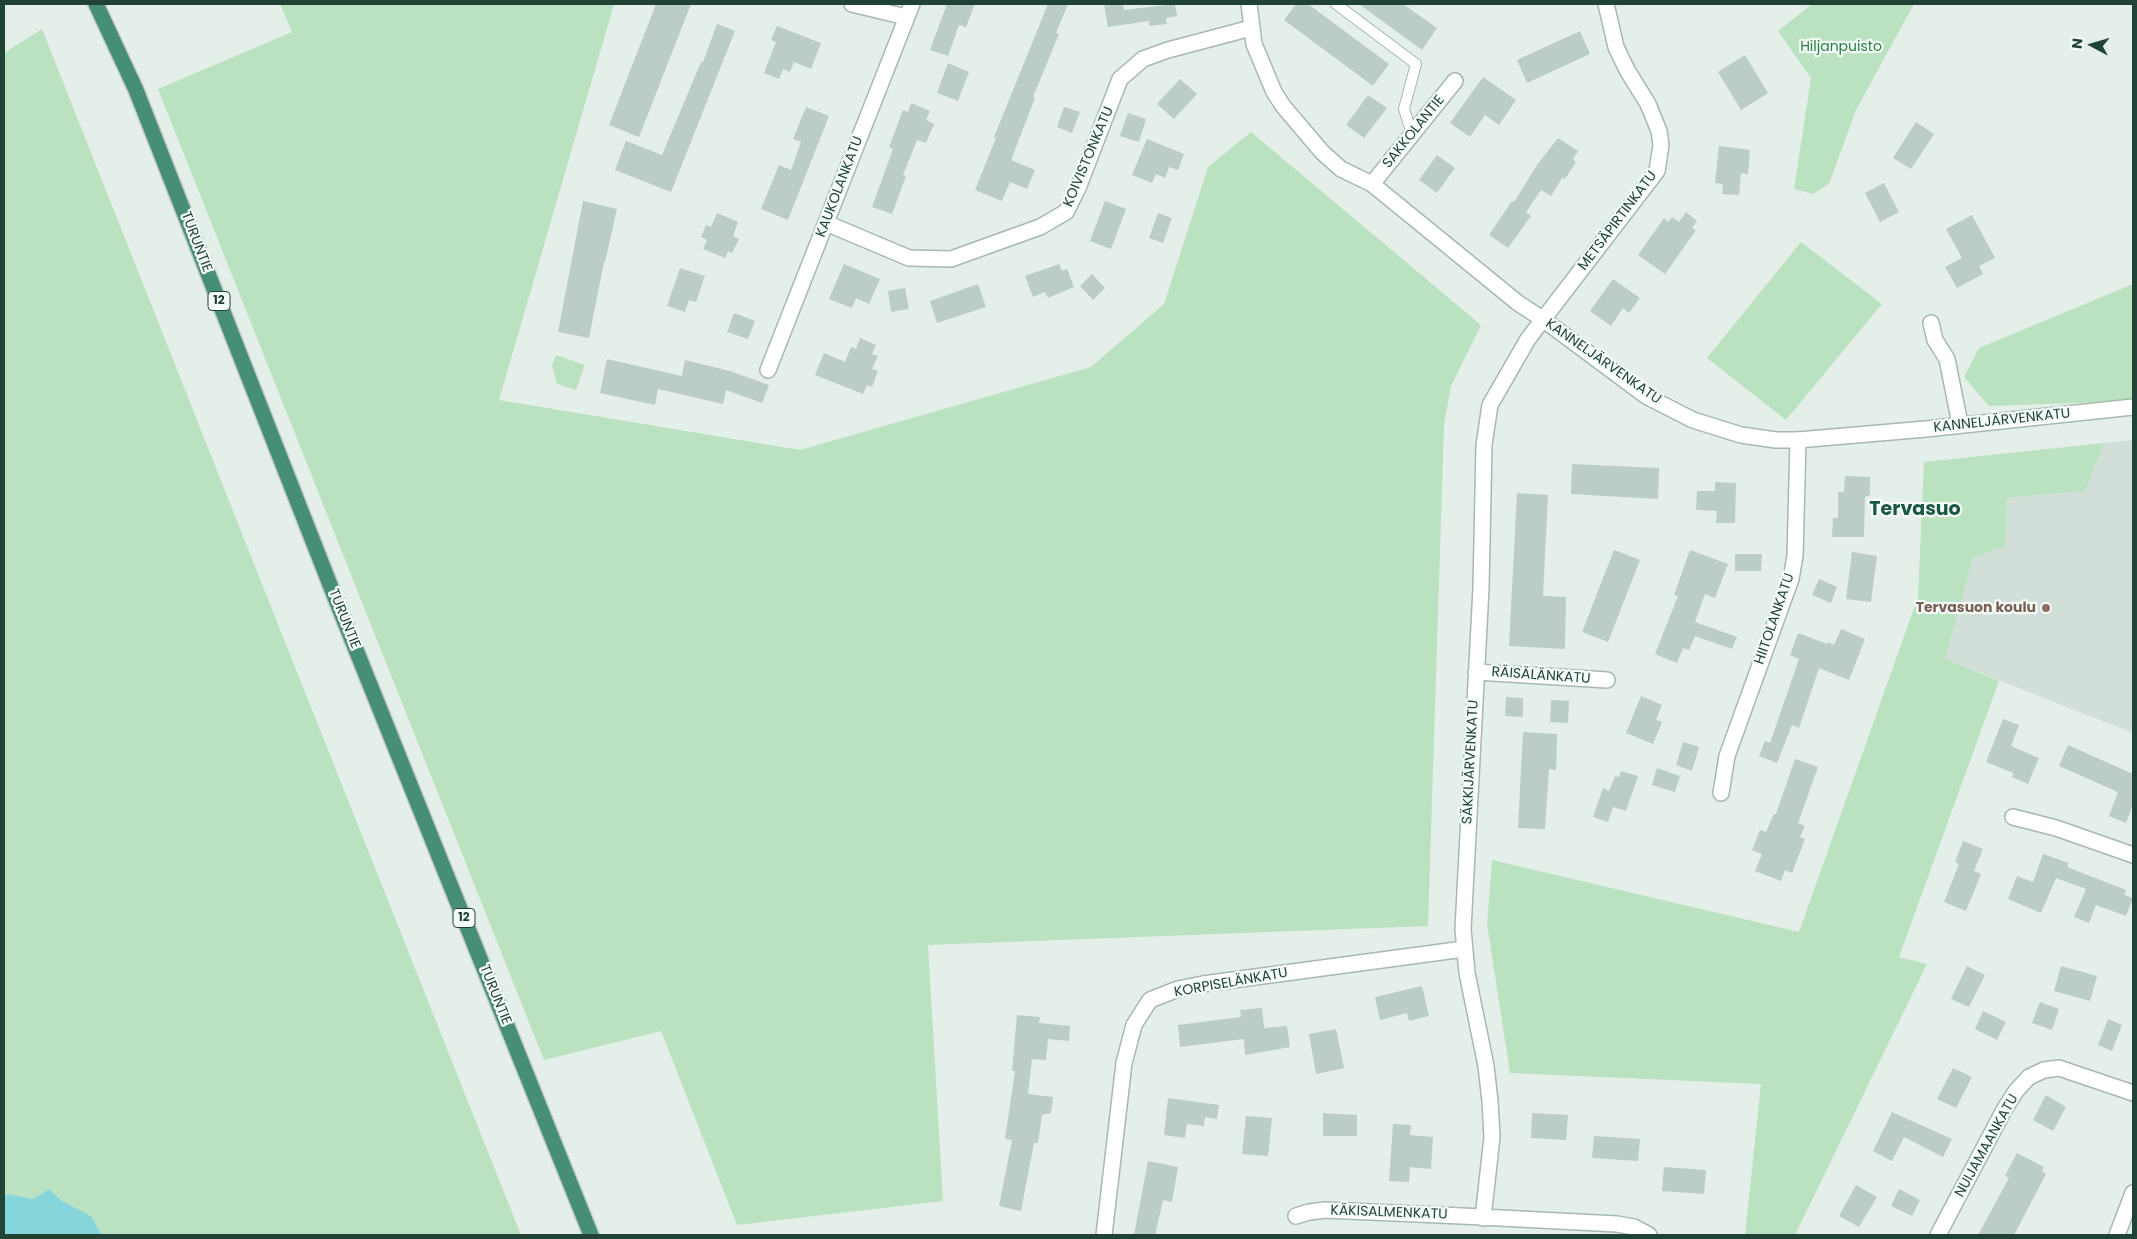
<!DOCTYPE html>
<meta charset="utf-8">
<style>
body{margin:0}
#map{position:relative;width:2137px;height:1239px;overflow:hidden;background:#e4efe9;font-family:Poppins,sans-serif}
canvas{display:block}
.frame{position:absolute;inset:0;border:5px solid #214336;pointer-events:none}
.north{position:absolute;left:2067px;top:20px;width:50px;height:50px;-webkit-text-stroke:4px #f5fbf7;paint-order:stroke;rotate:276deg;font-size:14px;font-weight:700;line-height:20px;text-align:center;color:#214336}
.north::after{content:'';display:block;margin:auto;width:18px;height:22px;background:#214336;clip-path:polygon(50% 0,100% 100%,50% 72%,0 100%)}
</style>
<div id="map">
<canvas width="2137" height="1239"></canvas>
<div class="frame"></div>
<div class="north">N</div>
</div>
<script>
const c = document.querySelector('canvas').getContext('2d');
c.lineJoin = 'round';
function fill(path, color) { c.fillStyle = color; c.fill(path, 'evenodd'); }
const poly = rows => new Path2D(rows.map(r => 'M' + r).join(''));
function trace(path, color, width, dash) { c.strokeStyle = color; c.lineWidth = width; c.lineCap = dash ? 'butt' : 'round'; c.setLineDash(dash || []); c.stroke(path); }
function write(font, color, halo, rows, align = 'center') {
  c.font = font + ' Poppins,sans-serif'; c.lineWidth = 4.5; c.setLineDash([]); c.textBaseline = 'middle'; c.strokeStyle = halo; c.fillStyle = color; for (const [text, x, y, turn = 0] of rows) {
    c.save(); c.translate(x, y); c.rotate((+turn || 0) * Math.PI / 180); c.textAlign = isNaN(turn) ? turn : align; if (halo) c.strokeText(text, 0, 0); c.fillText(text, 0, 0); c.restore();
  }
}
const built = poly([
 [2133,440,2133,733,1945,659,1973,558,2006,546,2007,498,2084,491,2104,443]
]);
const green = poly([
 [280,4,614,4,499,400,800,450,1091,367,1164,304,1208,167,1251,132,1481,325,1451,386,1444,425,1428,926,928,945,943,1201,737,1225,661,1031,544,1060,158,89,292,32],
 [1812,4,1914,4,1856,110,1829,184,1813,194,1794,189,1811,78,1778,31],
 [42,29,233,511,521,1235,102,1235,91,1216,62,1201,49,1189,33,1199,8,1194,4,1196,4,53],
 [1801,242,1882,304,1786,420,1707,358],
 [2133,284,2133,401,1989,406,1964,377,1979,348],
 [556,355,585,365,576,390,557,384,552,366],
 [2104,443,2085,491,2007,498,2006,546,1973,558,1945,659,1999,681,1899,957,1927,964,1795,1235,1745,1235,1761,1084,1510,1073,1487,924,1492,860,1799,932,1918,597,1924,462]
]);
const water = poly([
 [49,1189,62,1201,91,1216,102,1235,4,1235,4,1196,8,1194,33,1199]
]);
const building = poly([
 [656,4,691,4,639,137,609,125],
 [947,4,975,4,966,27,959,25,948,56,930,50],
 [1048,4,1068,4,1056,33,1059,34,1033,97,1035,98,1011,160,1035,170,1027,189,1010,182,1002,201,975,190,996,138,994,137],
 [1104,4,1123,4,1124,10,1175,4,1177,16,1166,18,1167,24,1149,26,1149,21,1108,27],
 [1296,4,1308,4,1389,64,1373,86,1284,20],
 [1359,4,1403,4,1437,28,1422,50],
 [717,24,735,31,671,192,615,170,626,141,662,155,701,62,703,62],
 [777,26,821,43,811,69,794,62,790,72,783,69,779,79,764,73,776,42,771,40],
 [1580,31,1590,54,1527,83,1517,60],
 [1745,55,1768,93,1741,110,1718,72],
 [948,63,969,72,958,101,937,93],
 [1483,77,1516,100,1499,125,1485,115,1470,137,1450,123],
 [1180,79,1197,94,1174,119,1157,104],
 [1368,95,1387,108,1364,138,1346,125],
 [911,103,930,111,926,120,934,124,926,143,917,140,903,175,906,176,892,214,872,207,893,149,889,147,895,131,903,110,908,112],
 [806,107,829,116,788,220,761,209,779,165,791,170,801,142,793,139],
 [1064,107,1080,112,1072,133,1057,127],
 [1128,113,1146,119,1139,142,1120,136],
 [1916,122,1934,134,1911,169,1893,158],
 [1558,138,1578,151,1573,159,1576,162,1565,179,1562,178,1551,196,1541,190,1526,212,1531,216,1508,248,1489,235,1512,201,1514,202,1537,165],
 [1147,139,1184,154,1178,170,1169,167,1165,178,1156,174,1152,183,1132,175],
 [1719,146,1750,150,1748,174,1741,173,1739,195,1722,194,1723,184,1715,183],
 [1437,155,1455,168,1437,193,1419,180],
 [1884,183,1899,212,1880,222,1865,193],
 [583,201,617,209,605,262,604,262,589,338,558,332],
 [1105,201,1126,209,1111,249,1090,241],
 [1686,212,1697,221,1692,228,1696,230,1665,274,1638,255,1664,218,1668,222,1672,217,1679,222],
 [717,213,738,222,733,236,739,239,732,253,728,251,725,258,703,249,707,240,701,237,706,225,711,227],
 [1158,213,1172,218,1163,243,1149,238],
 [1972,215,1995,258,1979,266,1983,274,1957,288,1945,267,1962,258,1946,229],
 [844,264,880,279,869,304,856,298,852,308,829,299],
 [1059,264,1062,271,1067,269,1074,287,1048,298,1045,292,1033,297,1025,276],
 [680,268,705,276,696,302,689,300,685,312,667,306],
 [1092,274,1105,288,1093,300,1080,286],
 [1613,279,1640,298,1629,313,1623,308,1611,326,1590,311],
 [978,284,986,307,937,323,930,301],
 [905,288,909,309,891,312,888,291],
 [734,313,755,321,748,339,727,332],
 [860,338,876,345,872,354,878,356,872,369,878,371,872,387,867,385,863,394,815,375,824,353,845,362,851,347,856,349],
 [607,359,682,376,685,360,730,371,769,385,762,403,726,390,723,404,658,389,655,405,600,393],
 [1572,464,1659,468,1658,499,1571,494],
 [1845,476,1870,477,1870,495,1865,497,1864,537,1832,537,1833,518,1838,518,1838,492,1844,492],
 [1715,482,1736,483,1735,523,1716,523,1717,511,1696,510,1697,491,1715,491],
 [1517,493,1548,495,1543,596,1566,597,1565,649,1509,646],
 [1614,550,1640,560,1608,642,1582,632],
 [1690,550,1728,564,1715,598,1705,594,1695,622,1737,637,1732,649,1695,636,1689,650,1683,648,1677,663,1655,654,1678,596,1674,595],
 [1852,552,1877,556,1871,602,1846,599],
 [1735,554,1762,554,1761,571,1735,571],
 [1819,579,1837,587,1831,603,1812,595],
 [1841,629,1865,639,1849,680,1819,668,1799,728,1792,725,1777,763,1759,756,1765,741,1770,743,1799,659,1790,655,1798,633,1827,644,1828,642,1834,645],
 [1641,696,1662,705,1656,720,1662,722,1653,744,1626,733],
 [1506,697,1523,698,1523,717,1505,716],
 [1551,700,1569,701,1568,723,1550,722],
 [2003,719,2019,725,2011,746,2039,758,2028,784,2012,777,2013,773,1986,762],
 [1523,732,1557,734,1556,770,1549,769,1545,829,1518,828],
 [1683,742,1699,747,1692,771,1676,765],
 [2068,745,2133,774,2133,805,2126,823,2109,816,2118,792,2059,766],
 [1795,759,1818,767,1798,823,1805,826,1800,837,1805,839,1792,873,1785,870,1781,881,1755,871,1762,854,1752,850,1760,830,1766,832,1774,814,1776,814],
 [1657,768,1680,776,1675,792,1652,785],
 [1621,771,1638,776,1626,811,1613,807,1608,822,1593,817,1603,788,1609,791,1615,776,1619,777],
 [1963,841,1983,849,1974,871,1981,874,1966,911,1944,902,1959,864,1955,862],
 [2043,854,2069,863,2067,867,2126,890,2124,895,2133,898,2126,916,2096,905,2089,923,2074,917,2086,889,2056,878,2041,913,2008,899,2017,876,2033,882],
 [1967,966,1985,975,1969,1007,1951,999],
 [2061,966,2097,976,2090,1001,2054,991],
 [1422,986,1429,1016,1409,1021,1407,1013,1380,1020,1375,997],
 [2040,1002,2059,1009,2052,1030,2032,1023],
 [1262,1008,1264,1028,1287,1026,1290,1047,1245,1055,1244,1039,1180,1047,1178,1025,1241,1017,1240,1010],
 [1983,1011,2006,1022,1997,1040,1975,1029],
 [1017,1015,1040,1017,1039,1023,1070,1026,1069,1041,1048,1039,1046,1060,1032,1059,1028,1094,1053,1097,1051,1113,1042,1115,1038,1143,1034,1143,1021,1211,999,1206,1012,1140,1005,1139,1015,1071,1012,1071],
 [2108,1019,2122,1025,2112,1051,2098,1045],
 [1336,1029,1344,1068,1316,1074,1309,1034],
 [1953,1068,1972,1077,1956,1108,1937,1099],
 [2046,1095,2066,1107,2053,1131,2033,1120],
 [1168,1098,1219,1105,1217,1119,1205,1117,1204,1126,1187,1124,1185,1138,1164,1135],
 [1892,1112,1952,1139,1943,1157,1904,1137,1892,1161,1873,1151],
 [1323,1113,1357,1115,1357,1136,1323,1136],
 [1532,1113,1568,1115,1566,1140,1531,1138],
 [1246,1116,1272,1118,1268,1156,1242,1154],
 [1393,1124,1411,1125,1410,1135,1433,1137,1431,1169,1410,1167,1409,1182,1389,1181],
 [1594,1136,1640,1139,1638,1161,1592,1158],
 [2017,1153,2044,1167,2042,1171,2046,1174,2014,1235,1978,1235,2009,1178,2005,1176],
 [1148,1161,1178,1167,1172,1202,1163,1200,1155,1235,1134,1235],
 [1664,1167,1706,1170,1704,1194,1662,1191],
 [1856,1185,1877,1197,1859,1227,1839,1216],
 [1899,1189,1920,1200,1912,1216,1891,1206]
]);
const service = poly([
 [1336,4,1416,64,1404,109,1412,134]
]);
const minor = poly([
 [852,4,906,17],
 [1372,184,1455,81],
 [826,223,909,258,951,259,1040,227,1066,212,1078,188,1120,79,1143,59,1168,50,1251,28],
 [1931,323,1935,340,1947,359,1960,424],
 [768,370,912,4],
 [1476,672,1607,680],
 [1721,793,1727,756,1791,579,1795,556,1798,440],
 [2013,817,2056,828,2133,855],
 [1296,1216,1309,1212,1325,1210,1462,1216,1617,1224,1634,1227,1649,1235],
 [1483,1218,1492,1137,1490,1101,1486,1066,1467,973,1463,929,1481,588,1484,445,1490,405,1528,339,1657,171,1661,145,1659,131,1648,104,1627,70,1616,47,1606,4],
 [1104,1235,1124,1063,1134,1025,1150,1000,1178,989,1203,984,1464,949],
 [1938,1235,2004,1110,2016,1091,2029,1077,2044,1070,2059,1068,2133,1093],
 [2117,1235,2133,1193]
]);
const tertiary = poly([
 [1249,4,1254,44,1274,92,1283,106,1322,152,1341,169,1372,184,1518,303,1544,320,1646,396,1693,420,1741,435,1776,440,1798,440,1926,429,2133,407]
]);
const trunk = poly([
 [96,4,136,90,336,600,591,1235]
]);
const markers = [
 [2046,608,5,"#8d6e63"]
];
const shields = [
 [219,301,22],
 [464,918,22]
];
const shieldNames = [
 ["12",219,301],
 ["12",464,918]
];
const parkNames = [
 ["Hiljanpuisto",1841,47]
];
const streetNames = [
 ["SAKKOLANTIE",1414,132,-51],
 ["KOIVISTONKATU",1089,157,-67],
 ["KAUKOLANKATU",840,187,-69],
 ["METSÄPIRTINKATU",1618,221,-53],
 ["TURUNTIE",196,242,69],
 ["KANNELJÄRVENKATU",1603,362,35],
 ["KANNELJÄRVENKATU",2002,421,-6],
 ["TURUNTIE",344,619,68],
 ["HIITOLANKATU",1775,619,-71],
 ["RÄISÄLÄNKATU",1541,676,4],
 ["SÄKKIJÄRVENKATU",1471,762,-87],
 ["KORPISELÄNKATU",1231,983,-10],
 ["TURUNTIE",495,995,68],
 ["NUIJAMAANKATU",1987,1146,-61],
 ["KÄKISALMENKATU",1389,1213,2]
];
const educationNames = [
 ["Tervasuon koulu",2036,608]
];
const districtNames = [
 ["Tervasuo",1915,510]
];
fill(built, '#d2dfd8');
fill(green, '#bae2c1');
fill(water, '#86d5da');
fill(building, '#bbcdc4');
trace(service, '#a6b8b0', 12);
trace(minor, '#a6b8b0', 18);
trace(tertiary, '#a6b8b0', 18);
trace(trunk, '#c1cac7', 18);
trace(service, '#fff', 10);
trace(minor, '#fff', 15);
trace(tertiary, '#fff', 15);
trace(trunk, '#468e76', 15);
for (const [x, y, r, color] of markers) { const dot = new Path2D(); dot.arc(x, y, r, 0, 2 * Math.PI); c.fillStyle = color; c.fill(dot); trace(dot, '#f5fbf7', 2); }
for (const [x, y, w] of shields) { const box = new Path2D(); box.roundRect(x - w / 2, y - 9.5, w, 19, 4); c.fillStyle = '#f5fbf7'; c.fill(box); trace(box, '#214336', 1); }
write('bold 12px', '#214336', null, shieldNames);
write('14px', '#267f40', '#f5fbf7', parkNames);
write('14px', '#214336', '#f5fbf7', streetNames);
write('bold 14px', '#785e54', '#f5fbf7', educationNames, 'right');
write('bold 19px', '#1a5843', '#f5fbf7', districtNames);
</script>
